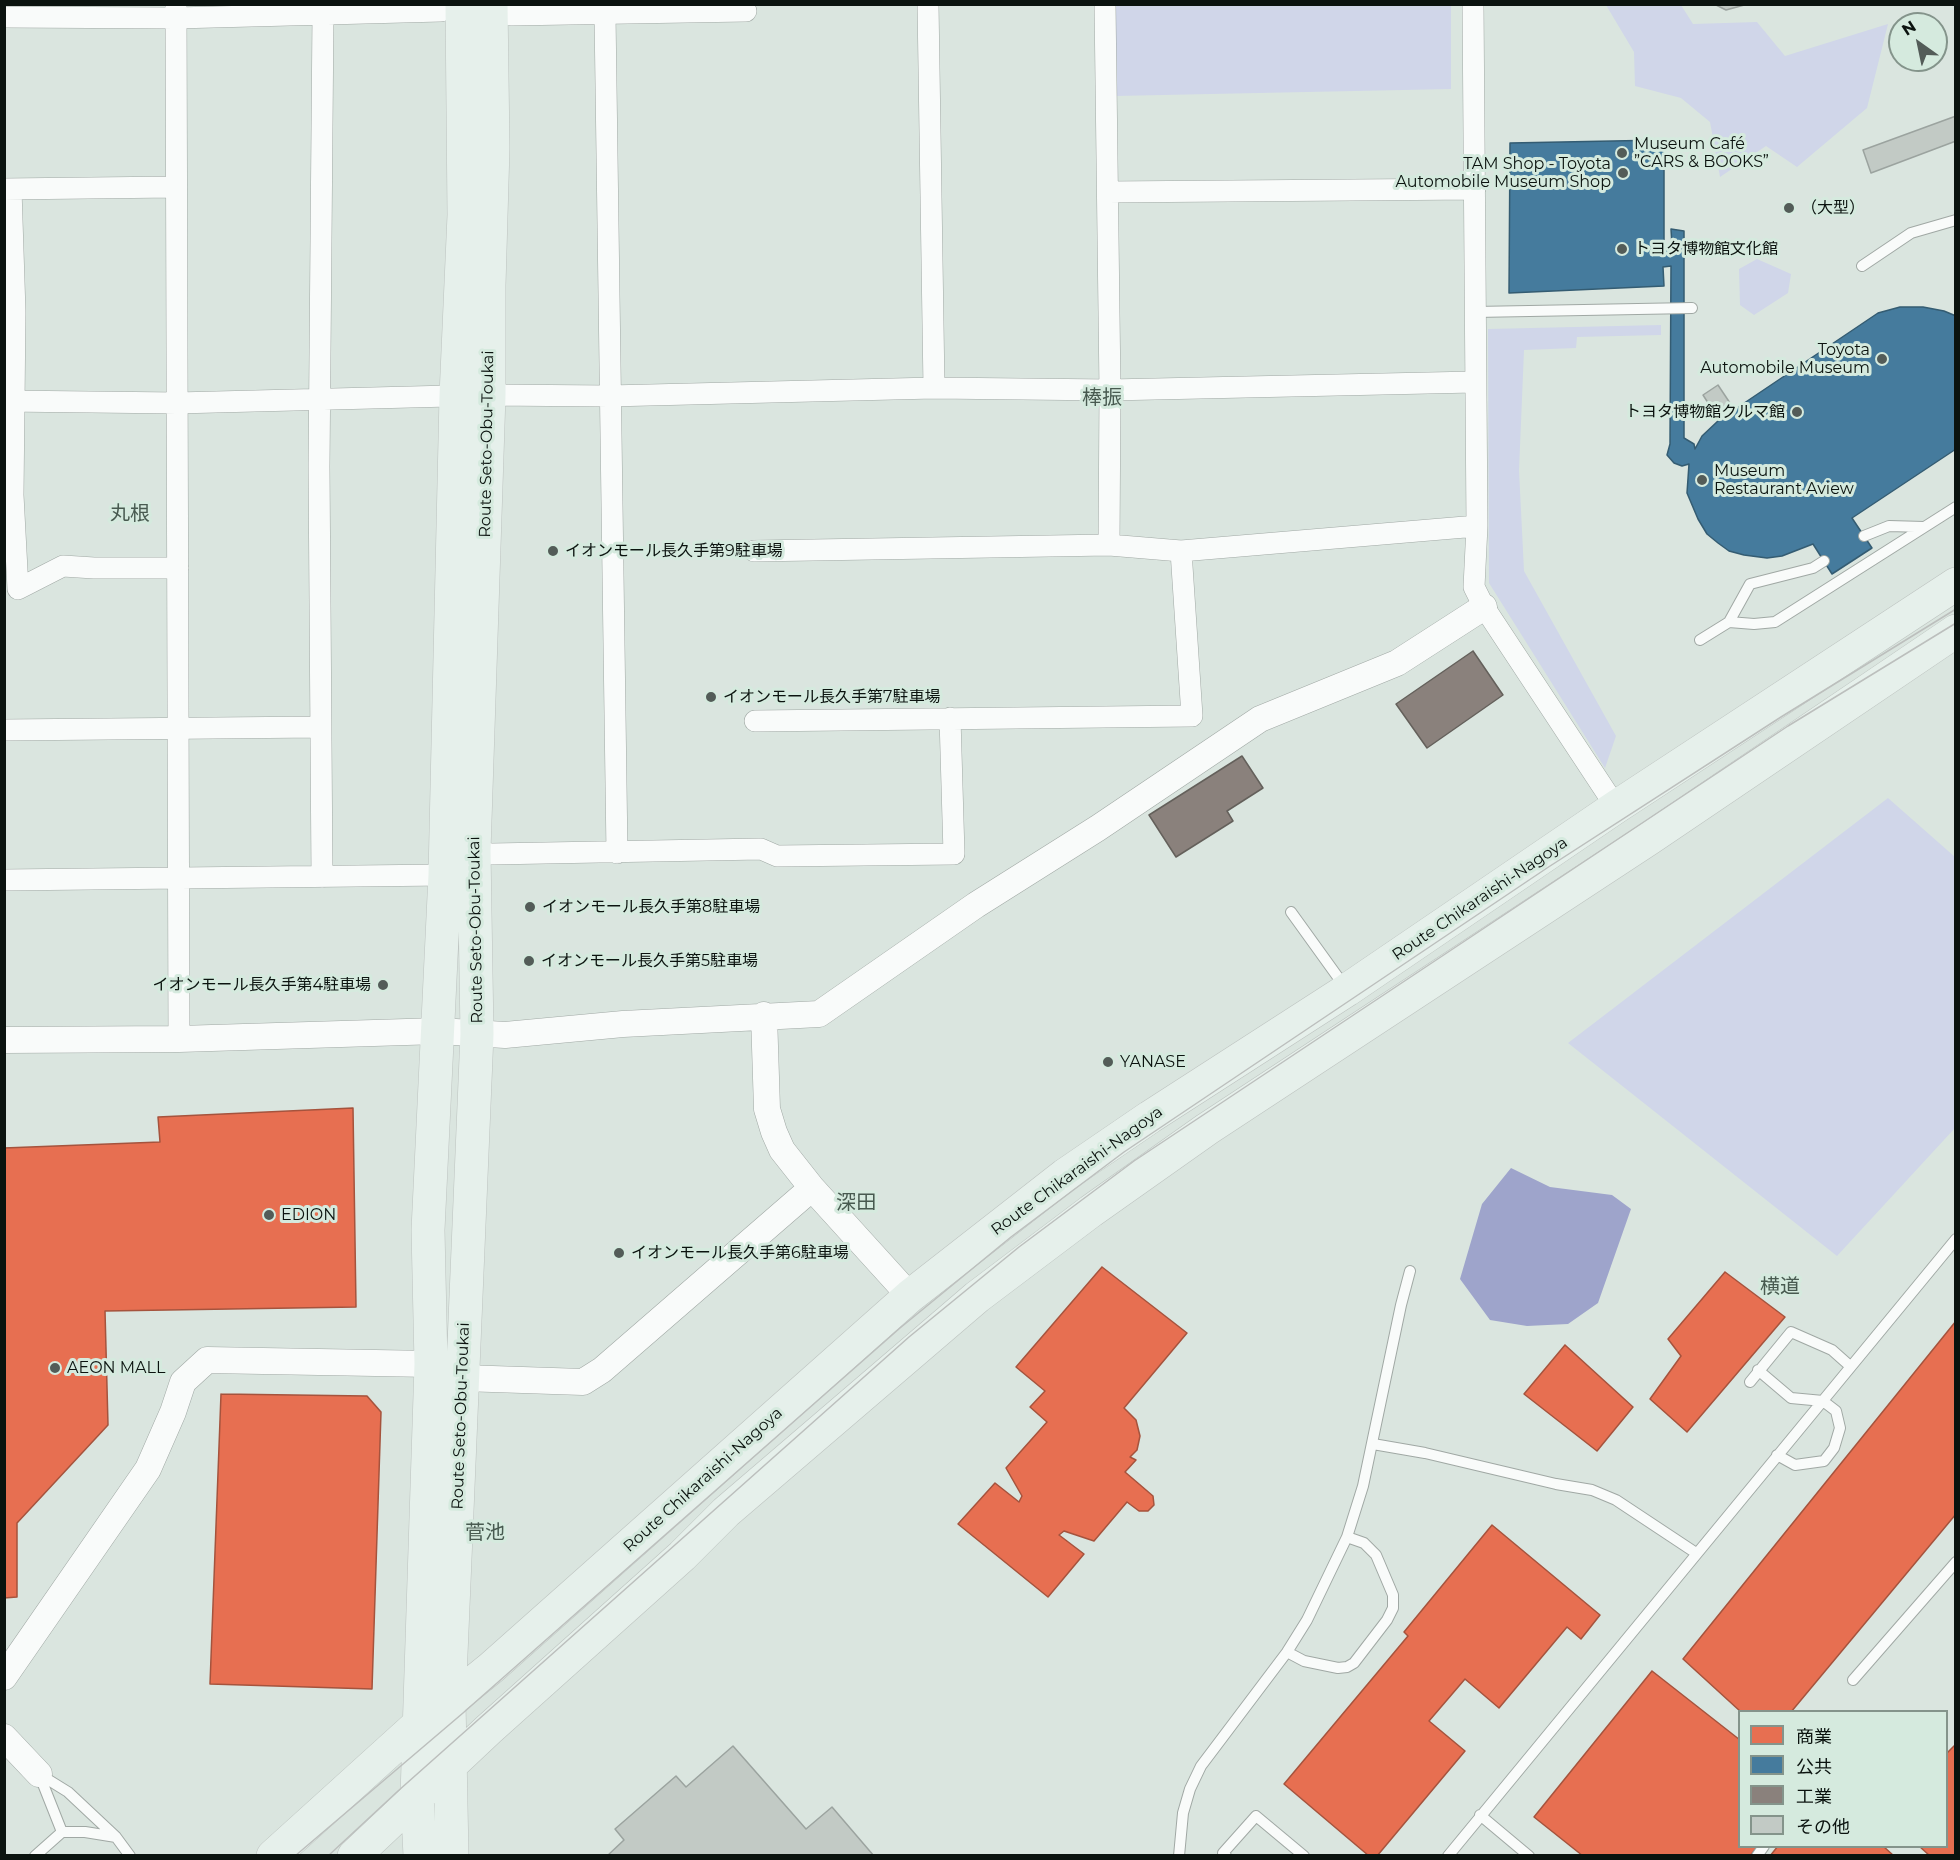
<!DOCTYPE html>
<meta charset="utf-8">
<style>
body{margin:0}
#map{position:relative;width:1960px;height:1860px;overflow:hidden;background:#dae5df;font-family:Montserrat,"Noto Sans JP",sans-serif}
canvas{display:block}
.frame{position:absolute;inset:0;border:6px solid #0b130f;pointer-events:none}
.legend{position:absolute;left:1738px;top:1710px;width:210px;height:138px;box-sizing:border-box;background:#d5eade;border:2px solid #84948b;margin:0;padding:8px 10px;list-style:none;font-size:18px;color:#0b130f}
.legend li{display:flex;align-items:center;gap:12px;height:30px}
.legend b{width:30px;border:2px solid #84948b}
.north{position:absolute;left:1888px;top:12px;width:60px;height:60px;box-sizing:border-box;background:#d5eade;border:2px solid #84948b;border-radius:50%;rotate:327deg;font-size:16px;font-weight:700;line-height:24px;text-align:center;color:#0b130f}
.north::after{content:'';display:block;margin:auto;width:21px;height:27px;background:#535c58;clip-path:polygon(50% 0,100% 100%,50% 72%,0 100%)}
</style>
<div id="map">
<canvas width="1960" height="1860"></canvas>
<div class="frame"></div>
<ul class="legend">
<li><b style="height:16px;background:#e76f51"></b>商業</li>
<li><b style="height:16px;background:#457b9d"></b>公共</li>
<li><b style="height:16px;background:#8a817c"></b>工業</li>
<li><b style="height:16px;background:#c2cac5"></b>その他</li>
</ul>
<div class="north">N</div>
</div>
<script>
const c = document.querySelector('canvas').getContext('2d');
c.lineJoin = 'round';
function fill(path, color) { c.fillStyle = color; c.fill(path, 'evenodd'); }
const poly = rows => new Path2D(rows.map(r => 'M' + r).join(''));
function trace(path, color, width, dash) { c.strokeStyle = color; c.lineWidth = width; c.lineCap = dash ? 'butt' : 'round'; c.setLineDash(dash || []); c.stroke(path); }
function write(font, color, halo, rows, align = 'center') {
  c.font = font + ' Montserrat,"Noto Sans JP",sans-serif'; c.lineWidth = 6; c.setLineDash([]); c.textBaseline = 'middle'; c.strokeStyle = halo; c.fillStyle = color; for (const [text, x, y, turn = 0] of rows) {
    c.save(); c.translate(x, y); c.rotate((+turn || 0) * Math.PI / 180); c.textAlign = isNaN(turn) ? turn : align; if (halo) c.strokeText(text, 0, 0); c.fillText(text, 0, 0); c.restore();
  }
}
const green = poly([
 [1113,5,1451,5,1451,89,1115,96],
 [1606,5,1681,5,1693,24,1757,22,1785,56,1888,24,1867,108,1797,167,1766,146,1720,177,1710,122,1681,98,1635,86,1634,52],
 [1757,259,1791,274,1788,293,1754,315,1740,305,1739,269],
 [1661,325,1661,335,1577,337,1576,348,1524,350,1519,470,1524,571,1616,736,1605,768,1489,583,1488,329],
 [1888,798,1955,857,1955,1128,1837,1256,1568,1043]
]);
const water = poly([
 [1511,1168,1550,1187,1612,1195,1631,1209,1598,1303,1568,1324,1527,1326,1490,1320,1460,1279,1482,1204]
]);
const shops = poly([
 [353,1108,356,1307,105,1311,108,1425,17,1523,17,1597,4,1598,4,1148,160,1142,158,1117,353,1108],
 [1102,1267,1187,1333,1124,1408,1136,1420,1140,1436,1137,1450,1130,1457,1136,1460,1125,1472,1153,1496,1154,1505,1148,1511,1139,1511,1127,1502,1094,1541,1064,1531,1059,1535,1084,1554,1048,1597,958,1524,995,1483,1019,1502,1022,1496,1006,1468,1047,1422,1030,1407,1045,1391,1016,1367,1102,1267],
 [1725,1272,1785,1317,1687,1432,1650,1399,1681,1356,1668,1339,1725,1272],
 [1956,1321,1956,1514,1791,1712,1741,1712,1683,1659,1956,1321],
 [1565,1345,1633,1407,1597,1451,1524,1394,1565,1345],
 [221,1394,367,1396,381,1412,372,1689,210,1684,221,1394],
 [1492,1525,1600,1615,1581,1639,1567,1627,1499,1708,1465,1679,1429,1721,1465,1751,1377,1856,1369,1856,1284,1784,1408,1636,1404,1632,1492,1525],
 [1652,1671,1740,1740,1740,1846,1758,1846,1750,1856,1583,1856,1534,1817,1652,1671],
 [1956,1744,1956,1856,1930,1856,1919,1846,1946,1846,1946,1754,1956,1744],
 [1778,1846,1883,1846,1894,1856,1770,1856,1778,1846]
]);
const public = poly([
 [1664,140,1664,246,1672,246,1671,229,1684,231,1684,438,1694,444,1695,449,1702,436,1719,420,1878,313,1900,307,1923,307,1944,311,1956,316,1956,449,1852,518,1872,548,1832,574,1813,544,1782,556,1767,558,1744,555,1729,551,1718,543,1707,534,1698,519,1687,493,1689,464,1682,466,1674,463,1667,455,1670,444,1671,266,1663,267,1664,286,1509,293,1510,143,1664,140]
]);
const industry = poly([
 [1473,651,1503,695,1427,748,1396,704,1473,651],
 [1242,756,1263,788,1227,811,1233,821,1176,857,1149,815,1242,756]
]);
const building = poly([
 [1714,4,1748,4,1726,10,1714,4],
 [1956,116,1956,141,1871,173,1863,150,1956,116],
 [1718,385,1734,409,1719,420,1703,395,1718,385],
 [733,1746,806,1829,832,1807,874,1856,607,1856,624,1840,615,1829,676,1776,686,1787,733,1746]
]);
const service = poly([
 [1862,266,1911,233,1956,220],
 [1475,312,1692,308],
 [1864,536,1889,526,1924,527],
 [1729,622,1750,584,1813,568,1824,561],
 [1700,640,1729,622,1754,624,1775,622,1956,507],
 [1291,912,1345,987],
 [1758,1370,1791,1398,1823,1401,1836,1411,1840,1428,1834,1448,1824,1461,1795,1465,1777,1455],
 [1750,1382,1791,1332,1832,1350,1850,1366],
 [1373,1444,1425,1453,1556,1484,1592,1490,1616,1500,1696,1553],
 [1287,1652,1304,1661,1338,1668,1347,1667,1354,1663,1387,1620,1393,1608,1393,1595,1376,1555,1364,1543,1347,1537],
 [1853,1680,1956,1562],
 [39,1774,68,1792,116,1837,130,1856],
 [39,1774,62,1832],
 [1480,1815,1529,1856],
 [35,1856,62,1832,85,1832,116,1837],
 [1179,1856,1183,1813,1190,1789,1201,1766,1287,1652,1307,1620,1347,1537,1363,1486,1401,1305,1410,1271],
 [1226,1856,1223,1853,1256,1816,1304,1856],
 [1448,1856,1956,1239],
 [1757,1856,1764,1846]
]);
const minor = poly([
 [176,4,179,1039],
 [928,4,934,388],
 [1105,4,1110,390,1109,545],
 [1473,4,1477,526,1474,587,1484,607,1616,807],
 [511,15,746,11],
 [605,15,617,853],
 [4,17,176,18,441,11],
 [4,189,175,187],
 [11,189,15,312,13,495,18,589,63,566,94,568,178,568],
 [1108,192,1475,189],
 [4,401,177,403,489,395,609,396,934,388,1110,390,1474,382],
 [754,551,1109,545,1181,551,1192,716,755,721],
 [1181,551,1477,526],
 [4,730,320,727],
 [474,851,492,854,761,849,777,856,954,854,950,718],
 [322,877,319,466,323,14],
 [4,880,445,875]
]);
const tertiary = poly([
 [4,1040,179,1039,439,1031,505,1035,623,1024,819,1014,976,905,1098,828,1260,719,1397,663,1484,607],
 [812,1188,910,1296],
 [462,1378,583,1382,602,1370,812,1188,782,1150,774,1132,767,1109,764,1015],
 [4,1677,148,1469,173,1412,183,1382,207,1360,431,1364],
 [4,1737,39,1774]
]);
const primary = poly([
 [273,1856,420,1723,449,1702,491,1668,910,1296,1065,1175,1150,1117,1347,990,1616,807,1956,584],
 [354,1856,489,1729,682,1556,726,1512,977,1297,1091,1211,1207,1129,1650,838,1956,631],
 [420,1856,417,1795,431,1364,428,1230,445,875,456,396,464,215,462,4],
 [452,1856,449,1702,477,1034,474,851,489,395,489,285,493,148,491,4]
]);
const tram = poly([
 [295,1856,463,1713,900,1328,1011,1237,1124,1152,1547,868,1781,717,1956,609],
 [328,1856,398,1791,909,1337,1019,1247,1134,1161,1788,726,1956,623]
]);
const markers = [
 [1622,153,6,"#535c58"],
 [1623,173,6,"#535c58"],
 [1789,208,6,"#535c58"],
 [1622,249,6,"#535c58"],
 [1882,359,6,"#535c58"],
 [1797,412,6,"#535c58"],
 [1702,480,6,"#535c58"],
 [553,551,6,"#535c58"],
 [711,697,6,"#535c58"],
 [530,907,6,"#535c58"],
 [529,961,6,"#535c58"],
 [383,985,6,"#535c58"],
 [1108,1062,6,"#535c58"],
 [269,1215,6,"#535c58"],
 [619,1253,6,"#535c58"],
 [55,1368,6,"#535c58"]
];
const poiNames = [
 ["Museum Café",1634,144],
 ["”CARS & BOOKS”",1634,162],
 ["TAM Shop - Toyota",1611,164,"right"],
 ["Automobile Museum Shop",1611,182,"right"],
 ["（大型）",1801,208],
 ["トヨタ博物館文化館",1634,249],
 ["Toyota",1870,350,"right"],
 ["Automobile Museum",1870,368,"right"],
 ["トヨタ博物館クルマ館",1785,412,"right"],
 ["Museum",1714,471],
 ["Restaurant Aview",1714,489],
 ["イオンモール長久手第9駐車場",565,551],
 ["イオンモール長久手第7駐車場",723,697],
 ["イオンモール長久手第8駐車場",542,907],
 ["イオンモール長久手第5駐車場",541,961],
 ["イオンモール長久手第4駐車場",371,985,"right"],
 ["YANASE",1120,1062],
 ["EDION",281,1215],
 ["イオンモール長久手第6駐車場",631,1253],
 ["AEON MALL",67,1368]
];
const streetNames = [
 ["Route Seto-Obu-Toukai",487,444,-89],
 ["Route Chikaraishi-Nagoya",1480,899,-34],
 ["Route Seto-Obu-Toukai",476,930,-91],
 ["Route Chikaraishi-Nagoya",1077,1171,-36],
 ["Route Seto-Obu-Toukai",461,1416,-88],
 ["Route Chikaraishi-Nagoya",703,1480,-42]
];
const quarterNames = [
 ["棒振",1102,398],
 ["丸根",130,514],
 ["深田",856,1203],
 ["横道",1780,1287],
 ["菅池",485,1533]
];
fill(green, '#d0d6e9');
fill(water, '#9ea4cb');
fill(shops, '#e76f51');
trace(shops, '#a5533d', 1.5);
fill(public, '#457b9d');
trace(public, '#345c72', 1.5);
fill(industry, '#8a817c');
trace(industry, '#64605b', 1.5);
fill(building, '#c2cac5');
trace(building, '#9ba39f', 1.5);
trace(service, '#a0a8a4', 12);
trace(minor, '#a0a8a4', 22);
trace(tertiary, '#a0a8a4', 27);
trace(primary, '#bcc2bf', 34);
trace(service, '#f9fbfa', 10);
trace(minor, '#f9fbfa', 21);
trace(tertiary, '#f9fbfa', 26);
trace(primary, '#e6f0eb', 33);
trace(tram, '#bcbfbd', 1.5);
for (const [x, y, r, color] of markers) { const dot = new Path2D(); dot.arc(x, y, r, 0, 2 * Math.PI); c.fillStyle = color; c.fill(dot); trace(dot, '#d5eade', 2); }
write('16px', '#0b130f', '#d5eade', poiNames, 'left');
write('16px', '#0b130f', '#d5eade', streetNames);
write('20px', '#485a50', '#d5eade', quarterNames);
</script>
